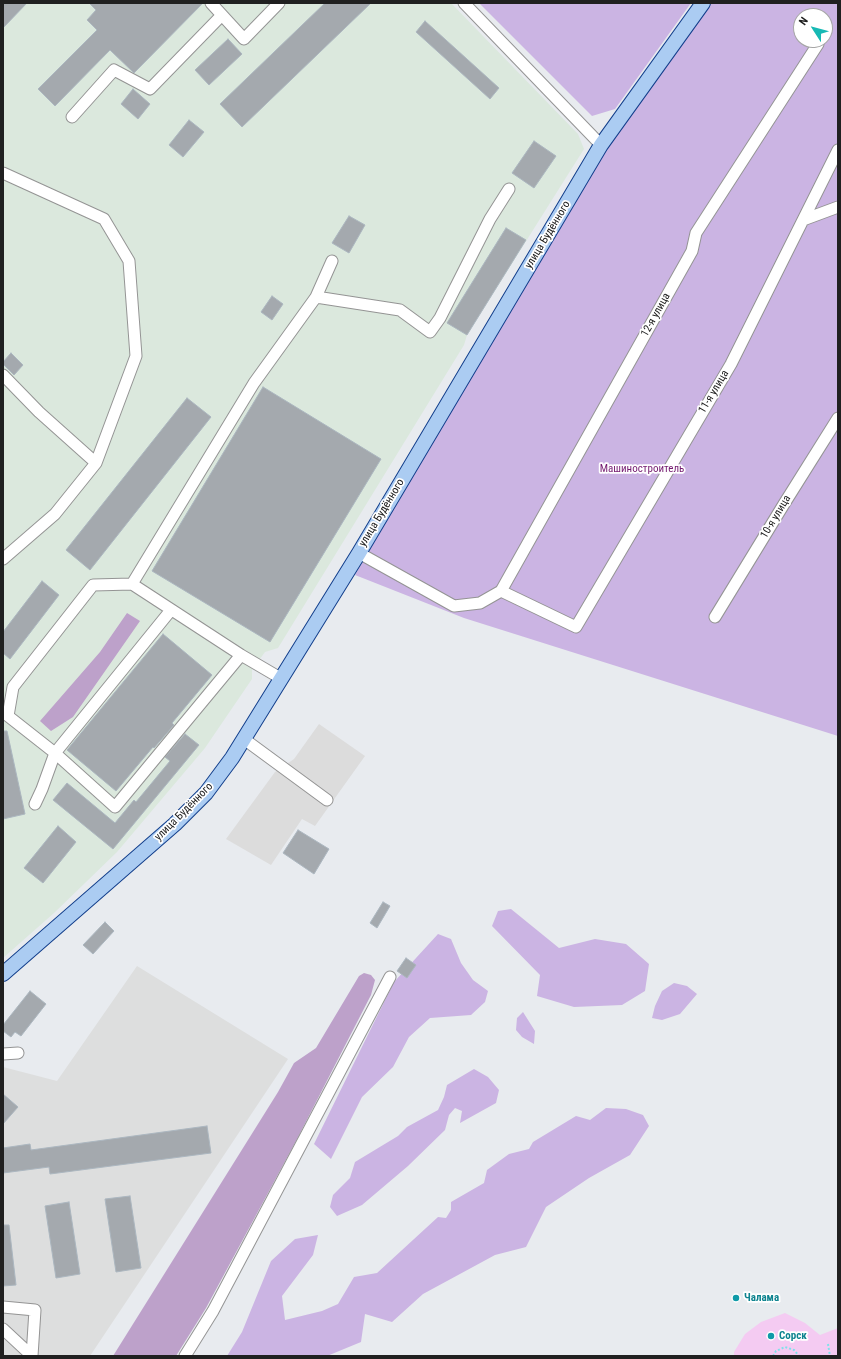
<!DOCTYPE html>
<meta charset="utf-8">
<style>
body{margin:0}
#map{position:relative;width:841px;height:1359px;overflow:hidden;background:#e8ebef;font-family:"Roboto Condensed",sans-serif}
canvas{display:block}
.frame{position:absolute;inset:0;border:4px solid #202020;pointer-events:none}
.north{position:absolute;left:793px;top:8px;width:40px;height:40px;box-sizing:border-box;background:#fff;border:1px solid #a6a6a6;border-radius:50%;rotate:306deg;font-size:11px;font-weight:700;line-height:16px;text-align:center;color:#202020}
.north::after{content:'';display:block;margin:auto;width:14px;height:18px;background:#17b9b4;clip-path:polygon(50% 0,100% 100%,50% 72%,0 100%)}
</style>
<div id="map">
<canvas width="841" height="1359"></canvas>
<div class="frame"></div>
<div class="north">N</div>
</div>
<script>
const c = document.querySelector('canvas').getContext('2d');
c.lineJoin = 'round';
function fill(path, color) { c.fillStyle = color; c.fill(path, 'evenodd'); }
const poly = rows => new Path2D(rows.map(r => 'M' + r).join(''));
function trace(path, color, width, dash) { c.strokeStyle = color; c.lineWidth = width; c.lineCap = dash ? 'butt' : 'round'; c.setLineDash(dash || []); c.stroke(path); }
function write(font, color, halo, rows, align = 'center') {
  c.font = font + ' "Roboto Condensed",sans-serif'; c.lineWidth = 3.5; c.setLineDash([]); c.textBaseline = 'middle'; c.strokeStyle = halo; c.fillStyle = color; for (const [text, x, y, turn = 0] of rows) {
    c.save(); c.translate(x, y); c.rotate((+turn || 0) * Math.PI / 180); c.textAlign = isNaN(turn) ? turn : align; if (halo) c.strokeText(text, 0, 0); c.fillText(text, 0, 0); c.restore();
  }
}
const residential = poly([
 [137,966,288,1059,90,1356,3,1356,3,1067,57,1081]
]);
const industrial = poly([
 [3,3,451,3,578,134,584,149,467,335,464,345,278,648,265,652,252,670,252,679,205,748,117,852,54,913,3,958]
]);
const grass = poly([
 [479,3,691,3,615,109,592,116],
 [706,3,838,3,838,736,464,618,355,575,601,149],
 [801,16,825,16,825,40,801,40],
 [511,909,559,948,595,939,626,944,649,964,645,991,622,1005,574,1007,537,996,540,975,492,926,498,911],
 [438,934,451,939,461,963,473,980,488,991,485,1002,471,1015,430,1018,409,1037,393,1067,362,1097,331,1159,314,1144,394,982],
 [674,983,687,986,697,994,680,1014,662,1020,652,1018,655,1006,662,991],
 [523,1012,535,1031,534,1044,522,1037,516,1030,517,1018],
 [474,1069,488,1077,499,1090,496,1103,460,1123,462,1111,455,1108,449,1115,445,1130,408,1166,362,1205,337,1216,330,1207,333,1195,350,1178,355,1162,398,1136,407,1127,438,1110,444,1097,447,1085],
 [606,1108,626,1109,643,1115,649,1126,630,1155,589,1178,546,1207,526,1247,495,1255,423,1294,392,1322,365,1314,361,1342,327,1356,227,1356,242,1332,271,1261,295,1239,318,1235,313,1255,282,1296,285,1320,322,1311,338,1304,354,1277,377,1273,438,1217,446,1218,451,1210,451,1202,484,1183,487,1170,509,1154,529,1149,533,1142,576,1116,590,1120]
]);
const forest = poly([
 [127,613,140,621,73,717,51,731,40,721,100,652],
 [364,973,371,975,375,980,371,995,296,1141,206,1308,176,1356,113,1356,278,1092,294,1063,316,1048,359,976]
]);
const park = poly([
 [785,1313,805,1323,820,1335,838,1328,838,1356,734,1356,734,1352,745,1334,761,1322]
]);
const parking = poly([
 [319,724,365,756,315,826,302,819,271,865,226,839,275,772,294,759]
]);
const building = poly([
 [3,3,27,3,3,28,3,3],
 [89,3,203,3,134,73,110,50,55,106,38,89,97,30,87,20,96,10,89,3],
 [325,3,371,3,242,127,220,104,325,3],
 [425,21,499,88,490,99,416,32,425,21],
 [228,39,242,54,209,85,195,70,228,39],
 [133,89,150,104,138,119,121,104,133,89],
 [189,120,204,132,183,157,169,145,189,120],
 [534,141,556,156,534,188,512,173,534,141],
 [349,216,365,225,349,253,332,243,349,216],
 [506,228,526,240,467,335,447,323,506,228],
 [272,296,283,304,272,320,261,312,272,296],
 [11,353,23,365,14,375,3,364,3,362,11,353],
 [263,387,381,459,270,642,152,571,263,387],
 [187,398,211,417,90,570,66,550,187,398],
 [42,581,59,595,10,659,3,653,3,632,42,581],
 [163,634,212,675,172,723,174,725,154,748,153,747,116,791,67,750,163,634],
 [3,731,7,731,25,814,3,819,3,731],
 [185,734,199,745,113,849,53,800,67,783,115,823,134,800,136,802,170,761,165,757,185,734],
 [58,826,76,842,43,883,24,868,58,826],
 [298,830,329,849,314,874,283,853,298,830],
 [383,902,390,906,377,928,370,923,383,902],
 [105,922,114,931,93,954,83,945,105,922],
 [406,958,416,965,407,978,397,971,406,958],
 [30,991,46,1004,21,1036,15,1032,11,1037,3,1031,3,1025,30,991],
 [3,1094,18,1107,3,1124,3,1094],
 [207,1126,211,1153,50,1174,49,1167,3,1173,3,1148,30,1144,31,1150,207,1126],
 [130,1196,141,1268,116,1272,105,1199,130,1196],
 [69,1202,80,1274,56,1278,45,1206,69,1202],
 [3,1225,9,1225,16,1285,3,1286,3,1225]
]);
const path = poly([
 [828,1344,830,1356],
 [773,1356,776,1351,785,1347,794,1350,799,1356]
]);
const minor = poly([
 [211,3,244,39,279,3],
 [464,3,601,145],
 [72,117,114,70,150,89,222,15],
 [3,173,104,219,129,261,136,356,96,463,55,514,3,559],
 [803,220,838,207],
 [316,297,400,310,430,332,440,318,490,219,509,189],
 [3,375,39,412,96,463],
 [359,553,454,606,480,603,501,591,576,627,731,364,838,150],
 [132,584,254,383,316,297,332,261],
 [501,591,692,251,696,233,818,44],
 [715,617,784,504,838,418],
 [241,655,115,807,55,753,8,716,13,687,93,585,132,584,241,655,282,679],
 [244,739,327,800],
 [35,804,42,789,55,753,171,610],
 [3,1054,18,1053],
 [3,1307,35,1310,32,1356,3,1329],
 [185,1356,213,1311,390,977]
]);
const major = poly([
 [3,974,175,824,206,793,232,758,359,553,601,145,703,3]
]);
const markers = [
 [736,1298,4,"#0f9aa8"],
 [771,1336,4,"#0f9aa8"]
];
const streetNames = [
 ["улица Будённого",548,235,-59],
 ["12-я улица",656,315,-61],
 ["11-я улица",714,392,-59],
 ["улица Будённого",382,513,-59],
 ["10-я улица",776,517,-59],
 ["улица Будённого",184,812,-45]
];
const parkNames = [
 ["Машиностроитель",642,469]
];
const cultureNames = [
 ["Чалама",744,1298],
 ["Сорск",779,1336]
];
fill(residential, '#dddede');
fill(industrial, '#dbe8dd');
fill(grass, '#cbb4e3');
fill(forest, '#bda1ca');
fill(park, '#f4cbf2');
fill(parking, '#dcdcdc');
fill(building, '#a4a9ae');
trace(building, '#acb7c0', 1);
trace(minor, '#949494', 13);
trace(major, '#123e8b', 16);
trace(path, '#7ee2ea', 2, [2, 2]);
trace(minor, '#fff', 11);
trace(major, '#abccf2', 14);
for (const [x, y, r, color] of markers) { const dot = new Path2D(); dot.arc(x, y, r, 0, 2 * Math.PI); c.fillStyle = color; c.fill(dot); trace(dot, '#fff', 1.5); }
write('11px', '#202020', '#fff', streetNames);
write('11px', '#73196f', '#fff', parkNames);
write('bold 11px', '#0d838f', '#fff', cultureNames, 'left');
</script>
